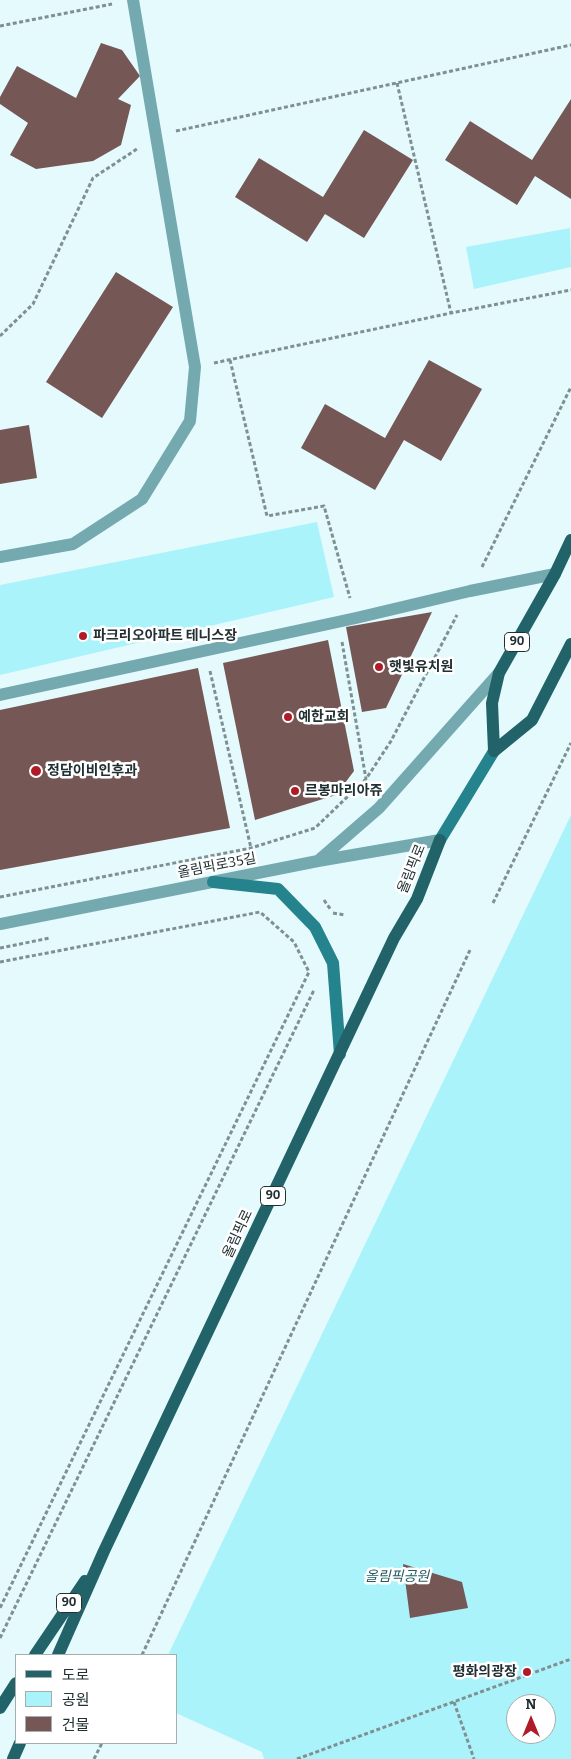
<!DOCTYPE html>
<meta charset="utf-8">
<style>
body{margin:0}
#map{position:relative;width:571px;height:1759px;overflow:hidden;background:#e4fafd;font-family:Bitter,"Noto Sans KR",serif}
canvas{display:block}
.legend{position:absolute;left:15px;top:1654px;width:162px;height:90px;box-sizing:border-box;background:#fff;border:1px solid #a7acad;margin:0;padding:6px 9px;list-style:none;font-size:15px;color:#223032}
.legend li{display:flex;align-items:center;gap:10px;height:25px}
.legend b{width:25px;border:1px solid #a7acad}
.north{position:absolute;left:506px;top:1694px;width:50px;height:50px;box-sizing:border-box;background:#fff;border:1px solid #a7acad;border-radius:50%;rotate:0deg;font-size:14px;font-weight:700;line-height:20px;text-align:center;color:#223032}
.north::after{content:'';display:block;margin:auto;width:18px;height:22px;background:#af1c27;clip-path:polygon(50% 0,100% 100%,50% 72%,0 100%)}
</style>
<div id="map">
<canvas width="571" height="1759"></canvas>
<ul class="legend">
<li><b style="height:6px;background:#226269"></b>도로</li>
<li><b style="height:14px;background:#abf3fb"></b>공원</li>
<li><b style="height:14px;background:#755755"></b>건물</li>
</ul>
<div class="north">N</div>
</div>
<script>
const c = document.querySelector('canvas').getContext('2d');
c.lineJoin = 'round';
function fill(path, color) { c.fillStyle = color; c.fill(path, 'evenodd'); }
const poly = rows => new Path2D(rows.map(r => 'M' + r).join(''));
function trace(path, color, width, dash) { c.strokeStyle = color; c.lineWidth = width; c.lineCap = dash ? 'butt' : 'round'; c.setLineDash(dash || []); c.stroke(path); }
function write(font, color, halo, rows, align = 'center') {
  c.font = font + ' Bitter,"Noto Sans KR",serif'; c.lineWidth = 5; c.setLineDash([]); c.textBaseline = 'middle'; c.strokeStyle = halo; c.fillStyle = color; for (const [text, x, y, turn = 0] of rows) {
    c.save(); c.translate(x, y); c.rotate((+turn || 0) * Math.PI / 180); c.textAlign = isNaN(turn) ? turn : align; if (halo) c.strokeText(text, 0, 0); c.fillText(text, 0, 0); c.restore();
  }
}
const green = poly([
 [570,228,571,267,474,289,466,247],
 [317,522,334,597,0,675,0,585],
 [571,815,571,1759,264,1759,262,1752,176,1713,176,1655,168,1655],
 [516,1704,546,1704,546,1734,516,1734]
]);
const building = poly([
 [101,43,122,50,140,76,118,99,131,105,121,145,93,161,36,169,10,155,28,123,0,104,0,97,17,66,76,98],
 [571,99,571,199,535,176,517,205,445,160,470,121,532,160],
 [364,130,413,160,364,238,325,214,307,242,235,197,259,158,323,197],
 [116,272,173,307,102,418,46,382],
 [429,360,482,389,441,461,404,440,375,490,301,448,325,404,385,438],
 [29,425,37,478,0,484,0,430],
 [432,612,386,708,362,712,346,627],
 [328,640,354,771,336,795,255,820,223,663],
 [198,668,230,828,0,870,0,710],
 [403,1564,462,1582,468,1608,410,1618]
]);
const path = poly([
 [0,26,112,4],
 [397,83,451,313],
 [176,131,571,45],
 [0,336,33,304,93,178,137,149],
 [230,360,267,516,324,506,350,598],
 [214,363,451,313,571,290],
 [482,567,571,387],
 [342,642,366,779],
 [210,671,251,848],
 [0,897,251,848,315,828,366,779,391,741,457,615],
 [324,900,331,910],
 [493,903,571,743],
 [333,913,345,915],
 [0,948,50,938],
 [0,962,260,912,294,942,309,972,0,1608],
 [0,1638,314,990],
 [142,1655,470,950],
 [454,1702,474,1759],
 [94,1759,102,1743],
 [297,1759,571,1659]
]);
const service = poly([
 [0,557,73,544,142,499,190,421,195,367,133,0]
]);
const minor = poly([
 [0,695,356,618,470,591,555,574]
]);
const tertiary = poly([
 [319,860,379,808,499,673],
 [0,924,318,861,440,840]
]);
const secondary = poly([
 [440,840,494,751],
 [213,882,278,889,315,927,333,963,340,1054]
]);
const primary = poly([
 [494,751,492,703,499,673,555,574,571,540],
 [494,751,532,720,571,644],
 [35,1655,85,1581],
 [58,1655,104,1551,394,938,417,899,440,840],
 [0,1708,16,1683],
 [13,1759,20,1743]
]);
const markers = [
 [83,636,5,"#af1c27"],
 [379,667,5,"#af1c27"],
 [288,717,5,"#af1c27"],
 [36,771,6,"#af1c27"],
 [295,791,5,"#af1c27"],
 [527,1672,5,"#af1c27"]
];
const shields = [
 [517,642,25],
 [273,1196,25],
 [69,1603,25]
];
const shieldNames = [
 ["90",517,642],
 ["90",273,1196],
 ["90",69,1603]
];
const poiNames = [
 ["파크리오아파트 테니스장",93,636],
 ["햇빛유치원",389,667],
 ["예한교회",298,717],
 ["정담이비인후과",47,771],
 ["르봉마리아쥬",305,791],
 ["평화의광장",517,1672,"right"]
];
const streetNames = [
 ["올림픽로35길",217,866,-11],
 ["올림픽로",412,869,-68],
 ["올림픽로",238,1234,-65]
];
const parkNames = [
 ["올림픽공원",397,1577]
];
fill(green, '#abf3fb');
fill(building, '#755755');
trace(path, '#7f9093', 3, [4, 2.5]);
trace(service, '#74a9af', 12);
trace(minor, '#74a9af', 12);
trace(tertiary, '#74a9af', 12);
trace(secondary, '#24838c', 12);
trace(primary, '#226269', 12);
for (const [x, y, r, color] of markers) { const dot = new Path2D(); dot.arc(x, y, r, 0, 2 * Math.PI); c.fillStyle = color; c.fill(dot); trace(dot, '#fff', 2); }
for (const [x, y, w] of shields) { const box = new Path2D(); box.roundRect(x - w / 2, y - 9.5, w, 19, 4); c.fillStyle = '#fff'; c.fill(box); trace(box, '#223032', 1); }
write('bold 12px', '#223032', null, shieldNames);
write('bold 14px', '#223032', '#fff', poiNames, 'left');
write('14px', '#223032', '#fff', streetNames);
write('italic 14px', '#205d64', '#fff', parkNames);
</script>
